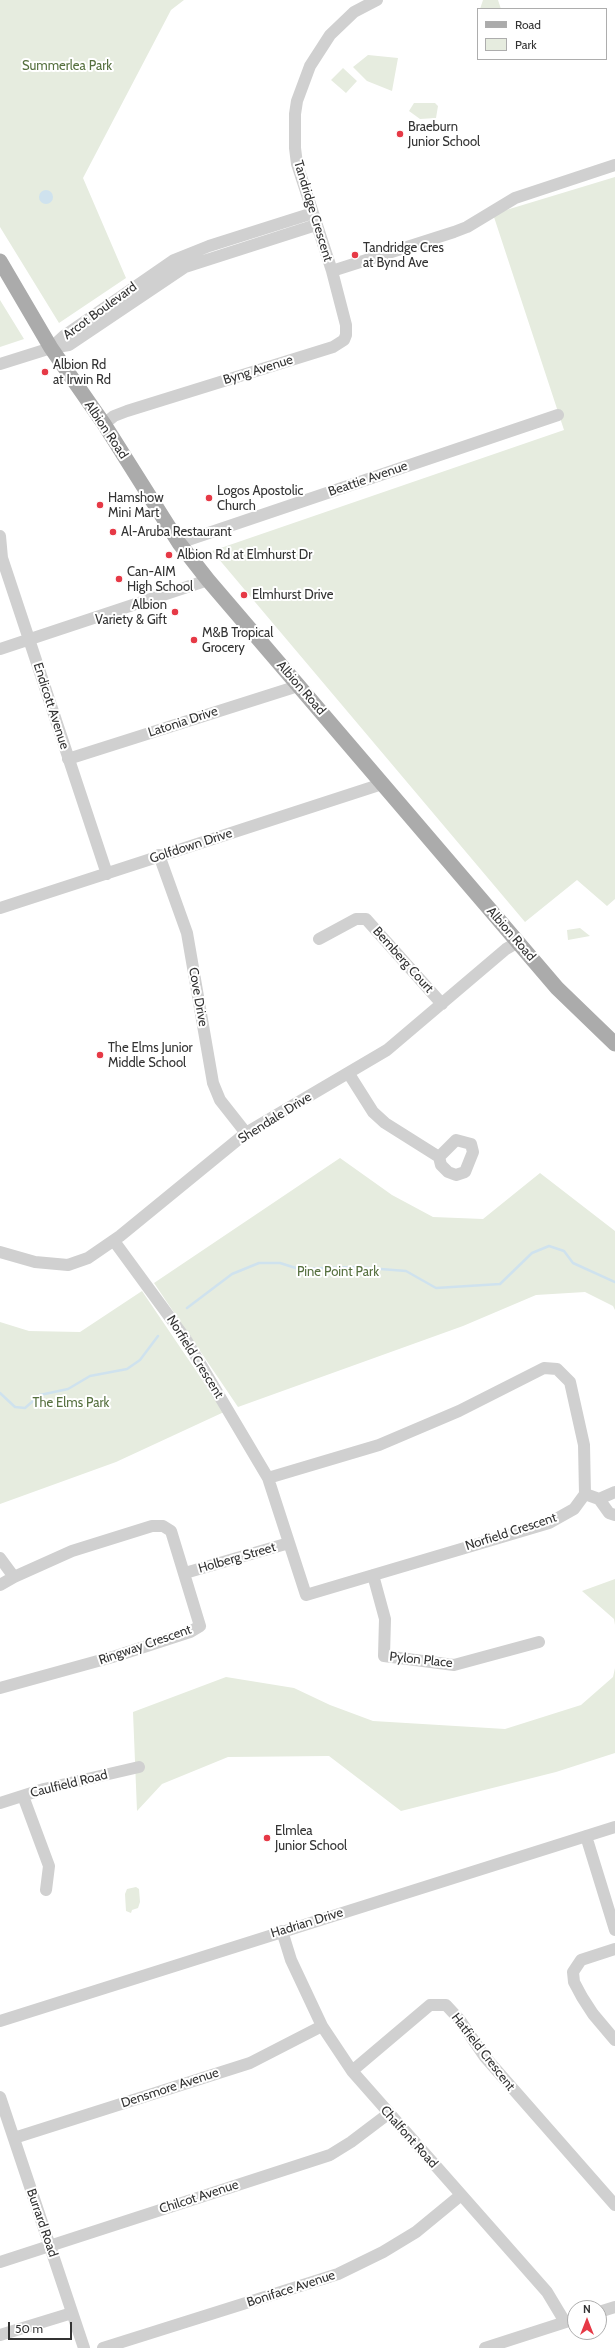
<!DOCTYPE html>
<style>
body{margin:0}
#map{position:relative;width:615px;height:2348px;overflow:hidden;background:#fff;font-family:Cabin,sans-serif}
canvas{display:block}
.legend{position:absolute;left:477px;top:8px;width:130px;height:52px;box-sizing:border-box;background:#fff;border:1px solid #adadad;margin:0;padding:5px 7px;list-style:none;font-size:12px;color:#333}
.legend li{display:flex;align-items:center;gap:8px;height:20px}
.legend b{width:20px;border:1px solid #adadad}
.north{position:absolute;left:567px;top:2300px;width:40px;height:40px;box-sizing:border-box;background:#fff;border:1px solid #adadad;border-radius:50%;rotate:0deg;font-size:11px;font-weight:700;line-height:16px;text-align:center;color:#333}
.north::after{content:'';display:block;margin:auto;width:14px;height:18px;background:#e63946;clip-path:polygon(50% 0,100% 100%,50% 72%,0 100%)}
.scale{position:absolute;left:8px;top:2322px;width:64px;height:18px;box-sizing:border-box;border:2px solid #333;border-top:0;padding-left:5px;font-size:12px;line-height:14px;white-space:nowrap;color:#333;-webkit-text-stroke:3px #fff;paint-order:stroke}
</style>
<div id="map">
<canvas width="615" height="2348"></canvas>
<ul class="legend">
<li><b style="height:5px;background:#ababab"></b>Road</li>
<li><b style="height:11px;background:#e6ecdf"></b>Park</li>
</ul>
<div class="north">N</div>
<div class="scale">50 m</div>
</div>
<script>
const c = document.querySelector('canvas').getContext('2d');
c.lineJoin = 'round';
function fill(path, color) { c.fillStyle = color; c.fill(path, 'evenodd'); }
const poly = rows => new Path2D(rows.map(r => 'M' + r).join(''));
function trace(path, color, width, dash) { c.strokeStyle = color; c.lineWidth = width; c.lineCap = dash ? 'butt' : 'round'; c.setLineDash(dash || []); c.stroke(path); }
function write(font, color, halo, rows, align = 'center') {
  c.font = font + ' Cabin,sans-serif'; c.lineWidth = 4; c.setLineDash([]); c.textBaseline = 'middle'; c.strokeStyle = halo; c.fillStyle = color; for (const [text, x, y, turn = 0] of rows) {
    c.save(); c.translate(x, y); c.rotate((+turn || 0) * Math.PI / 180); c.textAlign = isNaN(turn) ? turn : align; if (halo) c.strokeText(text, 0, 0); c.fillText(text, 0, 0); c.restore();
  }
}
const green = poly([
 [0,0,184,0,171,10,83,178,126,278,59,323,0,227],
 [483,0,498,0,501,9,480,9],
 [368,55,398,58,392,91,367,81,353,67],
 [343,68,357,81,346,93,331,80],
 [414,103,435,103,438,106,436,118,420,119,409,111],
 [615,177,615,899,607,906,577,880,525,922,212,551,564,430,493,214],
 [0,300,24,339,0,347],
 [580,928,590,936,568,940,567,930],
 [340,1158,392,1195,433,1217,483,1219,540,1173,615,1231,615,1310,613,1306,585,1292,536,1295,463,1326,238,1407,154,1283],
 [142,1291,224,1412,116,1462,0,1504,0,1322,29,1331,80,1332],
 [615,1579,615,1625,614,1619,582,1591],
 [615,1668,615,1753,556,1772,401,1811,329,1756,228,1757,162,1784,137,1811,133,1712,226,1677,294,1688,330,1705,373,1721,505,1729,581,1705,613,1677],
 [136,1887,139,1889,140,1902,138,1908,132,1910,131,1913,126,1911,125,1894,127,1889]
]);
const water = poly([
 '39 197a7 7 0 1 1 14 0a7 7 0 1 1-14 0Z'
]);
const stream = poly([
 [187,1308,232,1274,259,1263,280,1263,299,1269,355,1267,406,1271,436,1288,500,1284,532,1253,549,1246,564,1251,573,1263,615,1282],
 [0,1393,15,1407,25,1408,40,1395,68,1389,90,1376,127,1369,140,1360,158,1336]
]);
const minor = poly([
 [332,271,454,232,467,227,515,198,615,165],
 [51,348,64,336,174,260,209,246,313,213],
 [0,364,51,348,69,345,185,267,316,225],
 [104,424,114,416,127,411,333,347,344,340,346,335,346,325,332,271,297,164,295,148,295,114,297,101,310,66,330,35,354,12,377,0],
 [0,536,2,558,107,874],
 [179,543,558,415],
 [0,649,208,580],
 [68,759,298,686],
 [159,855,187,933,213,1083,220,1100,246,1133],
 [0,908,382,784],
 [319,939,356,919,366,919,442,1004],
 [349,1074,373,1112,385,1123,439,1157,441,1165,448,1172,456,1175,465,1172,473,1152,471,1144,456,1140,439,1157],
 [114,1241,185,1338,268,1478,306,1595,549,1523,574,1509,585,1494,584,1445,570,1382,557,1369,544,1368,459,1411,379,1445,268,1478],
 [0,1252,35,1262,68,1265,88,1258,120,1236,246,1133,387,1050,506,949,518,942],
 [585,1494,599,1499,609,1513,615,1515],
 [599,1499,615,1492],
 [0,1558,14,1577],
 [185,1573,289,1543],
 [373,1575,385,1619,384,1656,454,1665,539,1642],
 [0,1585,14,1577,72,1551,152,1526,163,1526,171,1531,200,1626,190,1632,116,1656,0,1688],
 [23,1796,49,1866,46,1890],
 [0,1803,44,1789,139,1767],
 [586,1836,615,1930],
 [282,1931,291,1960,322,2026,352,2071,547,2292,565,2322],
 [615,1949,581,1960,573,1972,574,1982,582,1997,593,2014,615,2040],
 [0,2021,615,1827],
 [352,2071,430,2005,446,2005,459,2019,485,2057,615,2205],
 [0,2097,84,2348],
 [14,2138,250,2063,322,2026],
 [0,2262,330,2155,351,2142,388,2114],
 [599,2312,615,2307],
 [0,2335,72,2313],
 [103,2348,338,2274,383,2252,416,2232,461,2195],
 [485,2348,575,2319]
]);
const major = poly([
 [0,261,51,348,104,424,179,543,208,580,557,988,615,1044]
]);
const markers = [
 [400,134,4,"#e63946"],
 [355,255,4,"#e63946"],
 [45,372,4,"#e63946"],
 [209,498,4,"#e63946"],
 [100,505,4,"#e63946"],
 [113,532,4,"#e63946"],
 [169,555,4,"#e63946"],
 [119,579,4,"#e63946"],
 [244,595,4,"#e63946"],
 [175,612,4,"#e63946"],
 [194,640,4,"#e63946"],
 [100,1055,4,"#e63946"],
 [267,1838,4,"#e63946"]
];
const parkNames = [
 ["Summerlea Park",67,66],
 ["Pine Point Park",338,1272],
 ["The Elms Park",71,1403]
];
const poiNames = [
 ["Braeburn",408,127],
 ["Junior School",408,142],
 ["Tandridge Cres",363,248],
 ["at Bynd Ave",363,263],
 ["Albion Rd",53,365],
 ["at Irwin Rd",53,380],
 ["Logos Apostolic",217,491],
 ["Church",217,506],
 ["Hamshow",108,498],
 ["Mini Mart",108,513],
 ["Al-Aruba Restaurant",121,532],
 ["Albion Rd at Elmhurst Dr",177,555],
 ["Can-AIM",127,572],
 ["High School",127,587],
 ["Elmhurst Drive",252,595],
 ["Albion",167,605,"right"],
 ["Variety & Gift",167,620,"right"],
 ["M&B Tropical",202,633],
 ["Grocery",202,648],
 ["The Elms Junior",108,1048],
 ["Middle School",108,1063],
 ["Elmlea",275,1831],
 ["Junior School",275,1846]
];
const streetNames = [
 ["Tandridge Crescent",313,211,73],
 ["Arcot Boulevard",100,311,-36],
 ["Byng Avenue",258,370,-17],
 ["Albion Road",106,430,56],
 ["Beattie Avenue",368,479,-19],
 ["Albion Road",301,688,49],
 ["Endicott Avenue",51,706,72],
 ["Latonia Drive",183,722,-18],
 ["Golfdown Drive",191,846,-18],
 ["Albion Road",511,934,49],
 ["Bemberg Court",403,960,48],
 ["Cove Drive",198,997,80],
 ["Shendale Drive",275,1118,-32],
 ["Norfield Crescent",195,1357,58],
 ["Norfield Crescent",511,1532,-18],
 ["Holberg Street",237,1558,-16],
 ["Ringway Crescent",145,1645,-19],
 ["Pylon Place",421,1660,6],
 ["Caulfield Road",69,1784,-14],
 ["Hadrian Drive",307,1923,-17],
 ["Hatfield Crescent",483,2052,52],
 ["Densmore Avenue",170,2088,-18],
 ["Chalfont Road",409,2137,48],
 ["Chilcot Avenue",199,2197,-18],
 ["Burrard Road",42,2223,71],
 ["Boniface Avenue",291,2289,-18]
];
fill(green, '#e6ecdf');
fill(water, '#cfe2ee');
trace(stream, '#cfe2ee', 2.5);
trace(minor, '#d0d0d0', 12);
trace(major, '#ababab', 15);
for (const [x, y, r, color] of markers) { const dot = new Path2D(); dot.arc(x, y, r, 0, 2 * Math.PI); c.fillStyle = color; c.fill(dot); trace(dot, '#fff', 1.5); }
write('13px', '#56703f', '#fff', parkNames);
write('13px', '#333', '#fff', poiNames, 'left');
write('13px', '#333', '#fff', streetNames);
</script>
